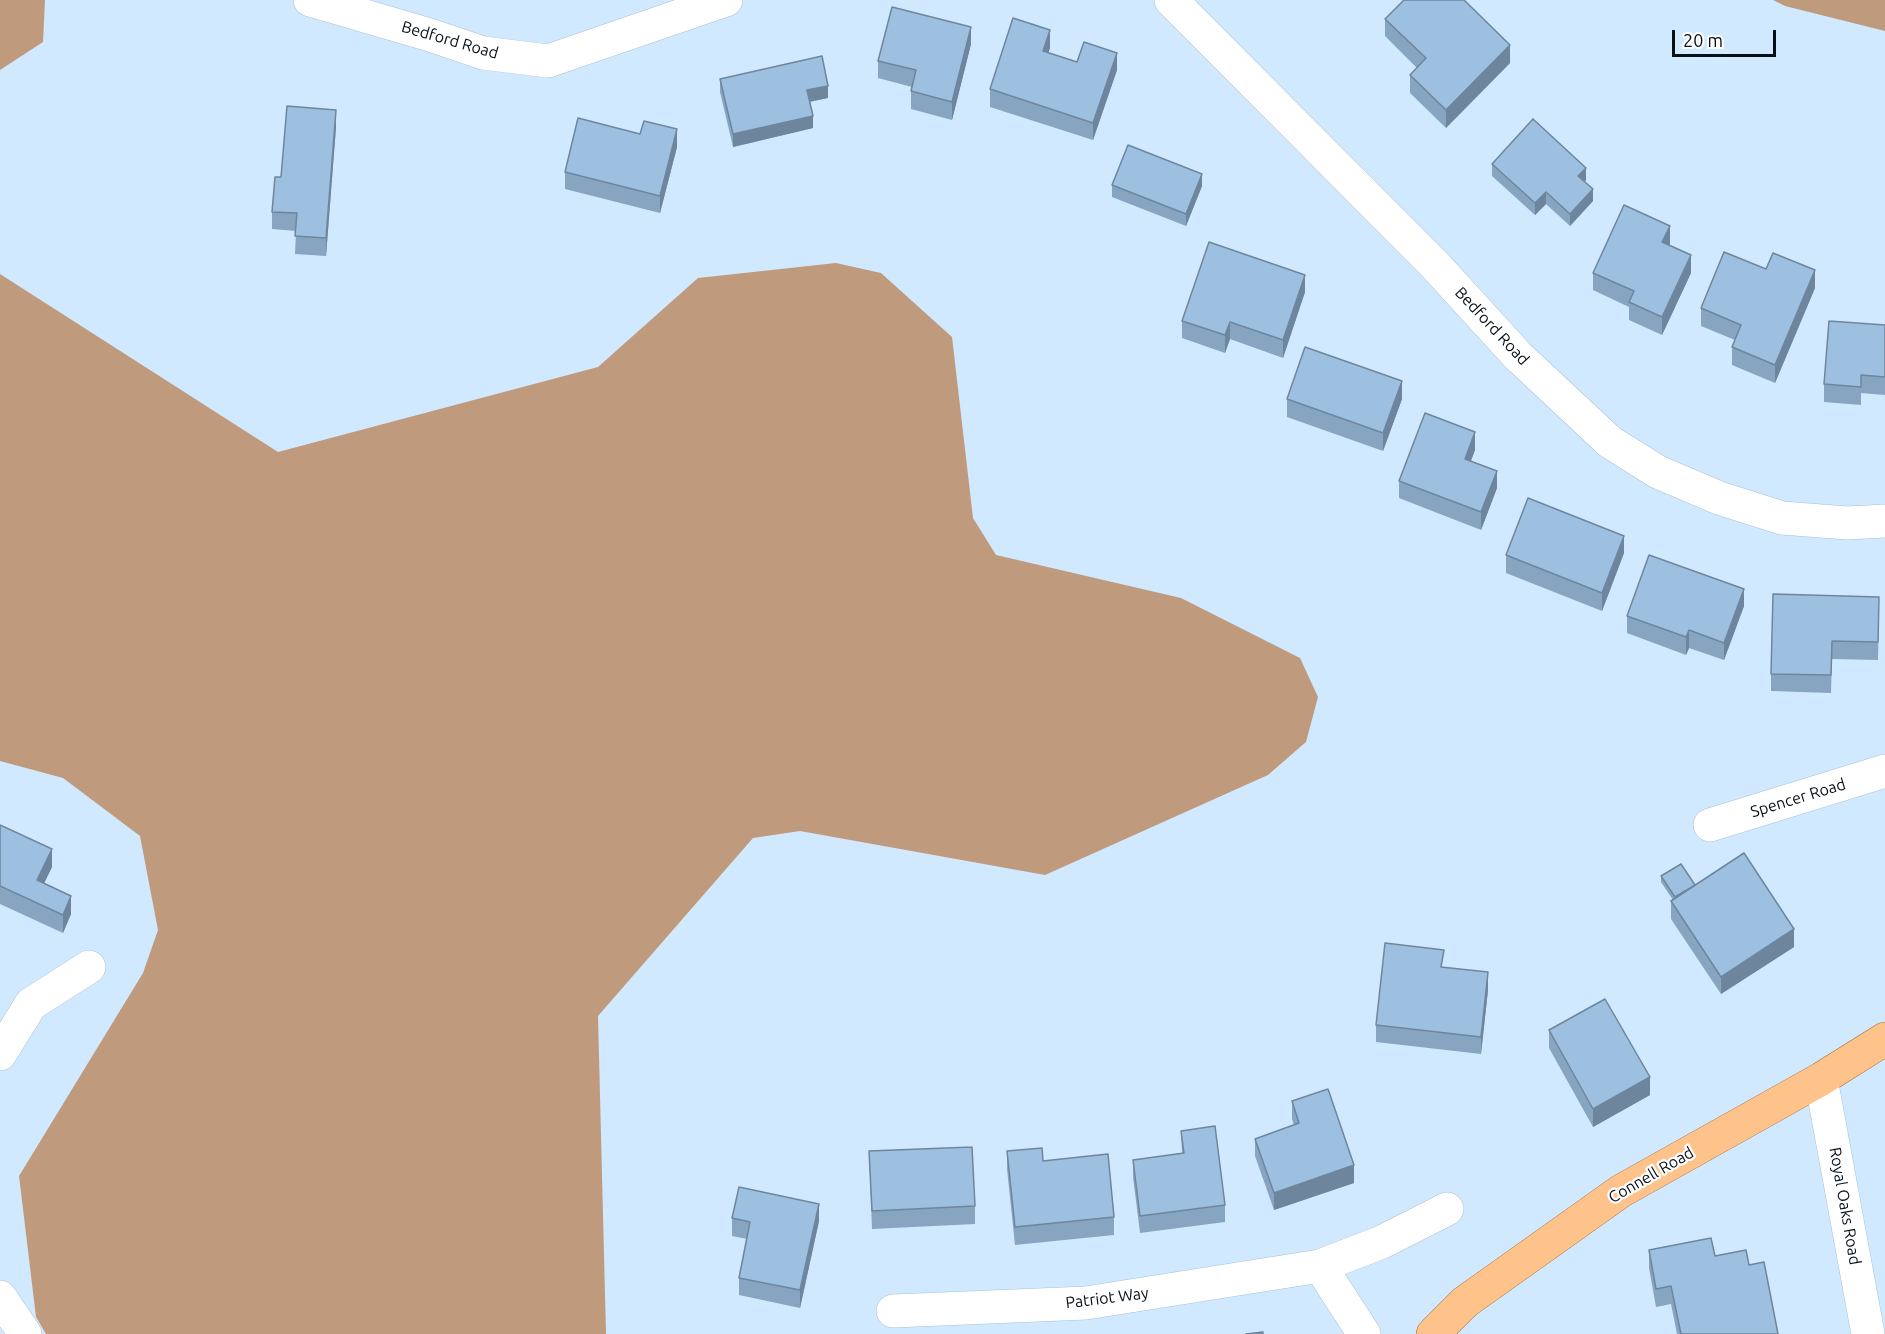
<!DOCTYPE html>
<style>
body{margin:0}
#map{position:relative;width:1885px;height:1334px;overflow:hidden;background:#d1e9ff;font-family:Ubuntu,sans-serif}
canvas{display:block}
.scale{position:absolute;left:1672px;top:30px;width:104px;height:27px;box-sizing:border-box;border:3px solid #070f16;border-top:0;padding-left:8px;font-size:18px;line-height:21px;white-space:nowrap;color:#070f16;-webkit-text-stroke:4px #fff;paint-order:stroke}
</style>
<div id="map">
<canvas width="1885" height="1334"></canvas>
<div class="scale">20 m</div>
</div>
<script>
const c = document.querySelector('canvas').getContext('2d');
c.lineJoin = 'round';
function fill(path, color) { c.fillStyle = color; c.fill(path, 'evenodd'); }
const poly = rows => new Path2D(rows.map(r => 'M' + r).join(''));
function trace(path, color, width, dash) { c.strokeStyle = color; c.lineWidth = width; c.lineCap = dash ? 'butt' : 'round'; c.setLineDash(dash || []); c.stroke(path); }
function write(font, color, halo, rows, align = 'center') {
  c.font = font + ' Ubuntu,sans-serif'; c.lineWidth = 4.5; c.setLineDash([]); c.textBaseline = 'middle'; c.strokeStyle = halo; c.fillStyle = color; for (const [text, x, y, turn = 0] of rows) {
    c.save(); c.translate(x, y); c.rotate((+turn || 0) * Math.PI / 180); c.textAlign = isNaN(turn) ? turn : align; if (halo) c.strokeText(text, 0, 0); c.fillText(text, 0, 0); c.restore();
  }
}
const forest = poly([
 [0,0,45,0,43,42,0,70],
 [1773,0,1885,0,1885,31,1785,6],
 [836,263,881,273,952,337,973,518,996,555,1181,598,1300,658,1318,697,1306,742,1268,775,1045,875,800,831,753,838,598,1016,606,1334,46,1334,36,1317,19,1176,143,973,158,930,140,836,63,778,0,761,0,274,278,452,598,367,698,278]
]);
const minor = poly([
 [310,0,430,35,483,53,548,61,726,0],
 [1171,0,1434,264,1518,356,1610,442,1658,472,1719,498,1782,518,1847,523,1885,521],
 [1710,825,1885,771],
 [0,1054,31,1004,89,967],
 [1821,1079,1868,1334],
 [1320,1266,1382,1242,1447,1209],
 [0,1297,25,1334],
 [893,1311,1086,1303,1320,1266,1364,1334]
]);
const major = poly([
 [1433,1334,1465,1302,1621,1191,1821,1079,1885,1039]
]);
const wall = poly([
 [1385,19,1510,63,1446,128,1410,93,1410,75,1417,68,1385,36],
 [971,44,952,120,911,109,911,91,912,87,878,78,878,61],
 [1050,48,1048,53,1077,62,1117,70,1093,140,990,107,990,89],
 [720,79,828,98,810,102,813,128,733,147,720,92],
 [336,127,326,256,295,254,296,231,272,229,272,212],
 [677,147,660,213,565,189,565,172],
 [1492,164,1586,180,1585,182,1593,201,1570,226,1546,204,1535,215,1492,176],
 [1112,185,1202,186,1186,226,1112,197],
 [1670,244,1669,245,1691,273,1662,335,1629,320,1629,307,1593,290,1593,273],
 [1766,269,1815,288,1775,383,1732,365,1732,347,1735,340,1701,326,1701,308],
 [1305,292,1283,358,1230,339,1225,353,1182,338,1182,321],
 [1885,325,1885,395,1861,393,1861,405,1824,402,1824,384],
 [1287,399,1402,399,1383,451,1287,417],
 [1475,450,1471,461,1497,488,1481,530,1399,498,1399,481],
 [1624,553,1602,611,1506,573,1506,555],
 [1744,606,1724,660,1689,648,1686,655,1627,633,1627,616],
 [1879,615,1878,660,1832,659,1831,693,1771,691,1771,674],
 [0,825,52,867,44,883,71,914,63,933,0,904],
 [1661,876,1695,886,1794,947,1721,994,1671,919,1671,901,1673,900,1661,882],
 [1444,967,1488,990,1481,1054,1376,1042,1376,1025],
 [1549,1030,1650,1095,1593,1127,1549,1048],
 [1292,1101,1354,1183,1274,1210,1255,1156,1255,1139,1294,1125,1292,1119],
 [1181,1131,1225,1205,1225,1222,1140,1233,1133,1177,1133,1160,1182,1153],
 [869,1151,975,1206,975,1224,872,1229],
 [1007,1151,1043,1161,1114,1217,1114,1235,1015,1245,1007,1169],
 [732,1218,819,1221,800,1308,739,1295,739,1278,747,1239,732,1236],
 [1649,1250,1715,1256,1749,1265,1778,1334,1677,1334,1671,1304,1656,1307,1649,1268]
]);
const shadedWall = poly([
 [971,27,971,44,952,120,952,102],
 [1050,30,1050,48,1043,69,1043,51],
 [1510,45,1510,63,1446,128,1446,110],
 [1117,53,1117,70,1093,140,1093,123],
 [828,86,828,98,807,102,807,90],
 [336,110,336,127,326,256,326,238],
 [813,116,813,128,733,147,733,134],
 [677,129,677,147,660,213,660,196],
 [1586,168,1586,180,1578,188,1578,176],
 [1202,174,1202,186,1186,226,1186,214],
 [1593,189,1593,201,1570,226,1570,214],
 [1546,192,1546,204,1535,215,1535,203],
 [1670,226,1670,244,1662,259,1662,242],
 [1691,255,1691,273,1662,335,1662,317],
 [1815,270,1815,288,1775,383,1775,365],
 [1305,275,1305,292,1283,358,1283,340],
 [1230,322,1230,339,1225,353,1225,335],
 [1402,381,1402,399,1383,451,1383,433],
 [1475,432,1475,450,1465,476,1465,459],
 [1497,471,1497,488,1481,530,1481,512],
 [1624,536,1624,553,1602,611,1602,593],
 [1744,589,1744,606,1724,660,1724,643],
 [1689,630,1689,648,1686,655,1686,637],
 [52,849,52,867,37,898,37,880],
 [71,896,71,914,63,933,63,915],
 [1794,929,1794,947,1721,994,1721,977],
 [1488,972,1488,990,1481,1054,1481,1037],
 [1650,1077,1650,1095,1593,1127,1593,1109],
 [1354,1165,1354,1183,1274,1210,1274,1193],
 [819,1204,819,1221,800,1308,800,1290]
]);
const building = poly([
 [1404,0,1464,0,1510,45,1446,110,1410,75,1426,58,1385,19,1404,0],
 [892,7,971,27,952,102,911,91,916,70,878,61,892,7],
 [1013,18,1050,30,1043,51,1077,62,1084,42,1117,53,1093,123,990,89,1013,18],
 [822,56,828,86,807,90,813,116,733,134,720,79,822,56],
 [287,106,336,110,326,238,295,236,297,213,272,212,275,177,281,177,287,106],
 [578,118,640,134,644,121,677,129,660,196,565,172,578,118],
 [1533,119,1586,168,1578,176,1593,189,1570,214,1546,192,1535,203,1492,164,1533,119],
 [1128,145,1202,174,1186,214,1112,185,1128,145],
 [1624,205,1670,226,1662,242,1691,255,1662,317,1629,302,1634,291,1593,273,1624,205],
 [1209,242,1305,275,1283,340,1230,322,1225,335,1182,321,1209,242],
 [1724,252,1766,269,1773,253,1815,270,1775,365,1732,347,1741,325,1701,308,1724,252],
 [1829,321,1885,325,1885,377,1861,375,1861,387,1824,384,1829,321],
 [1305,347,1402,381,1383,433,1287,399,1305,347],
 [1425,413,1475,432,1465,459,1497,471,1481,512,1399,481,1425,413],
 [1528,498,1624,536,1602,593,1506,555,1528,498],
 [1649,555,1744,589,1724,643,1689,630,1686,637,1627,616,1649,555],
 [1773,594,1879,597,1878,642,1832,641,1831,675,1771,674,1773,594],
 [0,825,52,849,37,880,71,896,63,915,0,886,0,825],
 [1744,853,1794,929,1721,977,1671,901,1744,853],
 [1681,864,1695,885,1675,897,1661,876,1681,864],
 [1385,943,1444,950,1441,967,1488,972,1481,1037,1376,1025,1385,943],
 [1605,999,1650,1077,1593,1109,1549,1030,1605,999],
 [1328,1089,1354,1165,1274,1193,1255,1139,1299,1123,1292,1101,1328,1089],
 [1215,1126,1225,1205,1140,1216,1133,1160,1184,1153,1181,1131,1215,1126],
 [972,1147,975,1206,872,1211,869,1151,972,1147],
 [1042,1148,1043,1161,1108,1154,1114,1217,1015,1227,1007,1151,1042,1148],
 [739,1187,819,1204,800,1290,739,1278,750,1222,732,1218,739,1187],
 [1711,1238,1715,1256,1746,1250,1749,1265,1764,1262,1778,1334,1681,1334,1671,1286,1656,1289,1649,1250,1711,1238],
 [1263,1332,1263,1334,1246,1334,1263,1332]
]);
const streetNames = [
 ["Bedford Road",450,40,16],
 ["Bedford Road",1492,326,47],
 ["Spencer Road",1798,798,-17],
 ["Connell Road",1651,1175,-30],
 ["Royal Oaks Road",1845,1206,80],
 ["Patriot Way",1107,1298,-7]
];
fill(forest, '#bf9a7d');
trace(minor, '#a8c0d5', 34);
trace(major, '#a7692f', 34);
trace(minor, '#fff', 33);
trace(major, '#fec28b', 33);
fill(wall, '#87a5c1');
fill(shadedWall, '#6e869d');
fill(building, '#9dc0e0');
trace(building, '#6e869d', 1.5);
write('16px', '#070f16', '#fff', streetNames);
</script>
